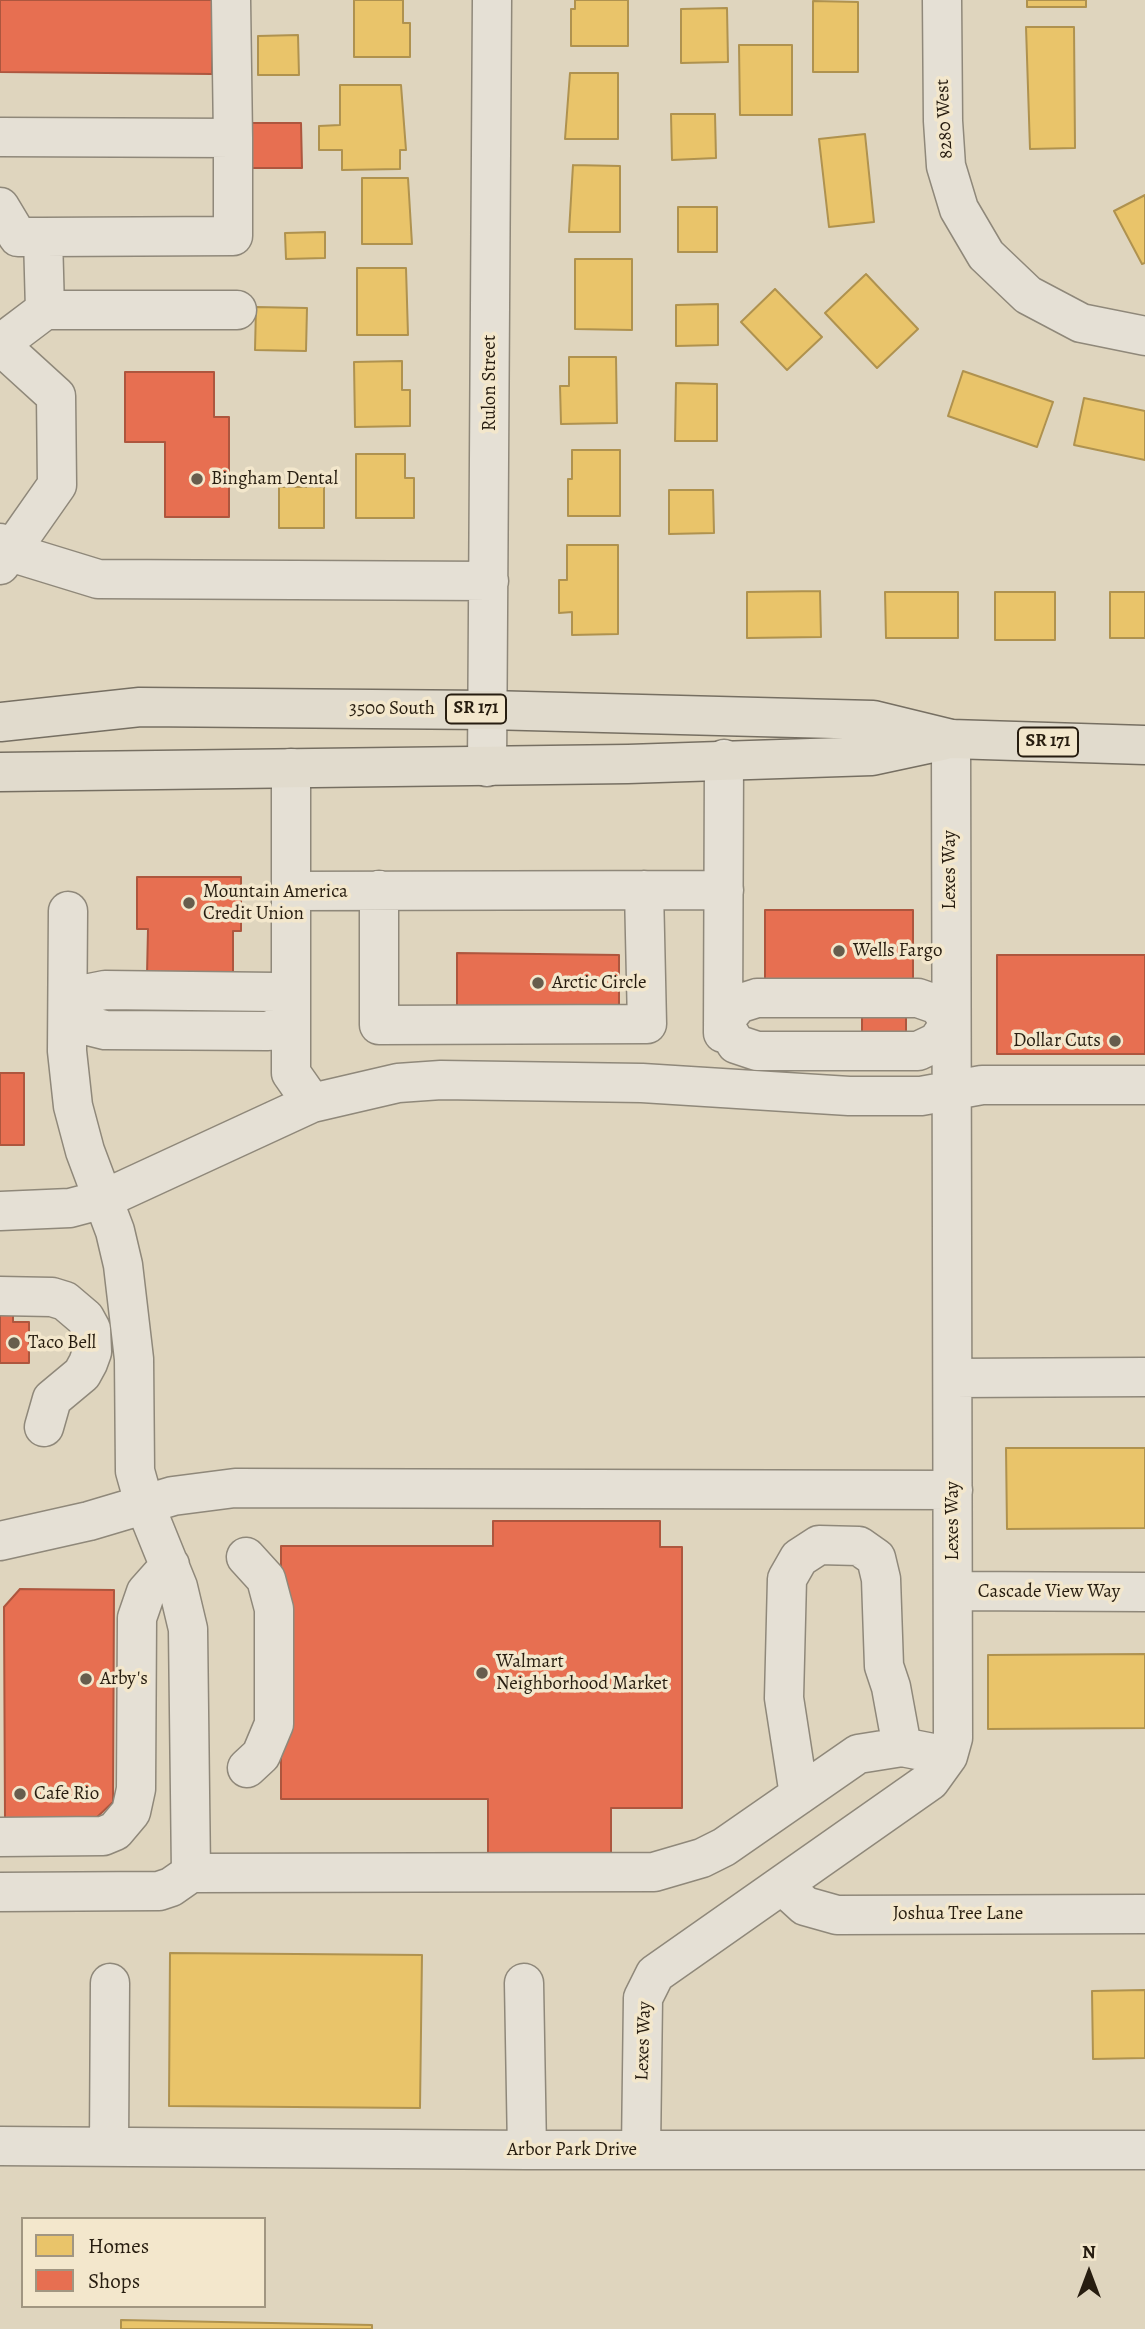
<!DOCTYPE html>
<style>
body{margin:0}
#map{position:relative;width:1145px;height:2329px;overflow:hidden;background:#dfd5be;font-family:Alegreya,serif}
canvas{display:block}
.legend{position:absolute;left:21px;top:2217px;width:245px;height:91px;box-sizing:border-box;background:#f3e7cc;border:2px solid #a19681;margin:0;padding:9px 12px;list-style:none;font-size:21px;color:#271d10}
.legend li{display:flex;align-items:center;gap:14px;height:35px}
.legend b{width:35px;border:2px solid #a19681}
.north{position:absolute;left:1054px;top:2238px;width:70px;height:70px;-webkit-text-stroke:5px #f3e7cc;paint-order:stroke;rotate:0deg;font-size:19px;font-weight:700;line-height:28px;text-align:center;color:#271d10}
.north::after{content:'';display:block;margin:auto;width:24px;height:32px;background:#271d10;clip-path:polygon(50% 0,100% 100%,50% 72%,0 100%)}
</style>
<div id="map">
<canvas width="1145" height="2329"></canvas>
<ul class="legend">
<li><b style="height:19px;background:#e9c46a"></b>Homes</li>
<li><b style="height:19px;background:#e76f51"></b>Shops</li>
</ul>
<div class="north">N</div>
</div>
<script>
const c = document.querySelector('canvas').getContext('2d');
c.lineJoin = 'round';
function fill(path, color) { c.fillStyle = color; c.fill(path, 'evenodd'); }
const poly = rows => new Path2D(rows.map(r => 'M' + r).join(''));
function trace(path, color, width, dash) { c.strokeStyle = color; c.lineWidth = width; c.lineCap = dash ? 'butt' : 'round'; c.setLineDash(dash || []); c.stroke(path); }
function write(font, color, halo, rows, align = 'center') {
  c.font = font + ' Alegreya,serif'; c.lineWidth = 7; c.setLineDash([]); c.textBaseline = 'middle'; c.strokeStyle = halo; c.fillStyle = color; for (const [text, x, y, turn = 0] of rows) {
    c.save(); c.translate(x, y); c.rotate((+turn || 0) * Math.PI / 180); c.textAlign = isNaN(turn) ? turn : align; if (halo) c.strokeText(text, 0, 0); c.fillText(text, 0, 0); c.restore();
  }
}
const homes = poly([
 [354,0,403,0,403,23,410,23,410,57,354,57,354,0],
 [575,0,628,0,628,46,571,46,571,9,575,9,575,0],
 [1027,0,1086,0,1086,7,1027,7,1027,0],
 [813,1,858,2,858,72,813,72,813,1],
 [727,8,728,62,681,63,681,9,727,8],
 [1026,27,1074,27,1075,148,1030,149,1026,27],
 [298,35,299,75,258,75,258,36,298,35],
 [739,45,792,45,792,115,740,115,739,45],
 [570,73,618,73,618,139,565,139,570,73],
 [340,85,401,85,406,150,400,150,400,169,342,170,342,150,319,150,319,126,340,125,340,85],
 [671,114,715,114,716,158,672,160,671,114],
 [865,134,874,222,829,227,819,139,865,134],
 [573,165,620,166,620,232,569,232,573,165],
 [362,178,408,178,412,244,362,244,362,178],
 [1145,195,1145,263,1142,264,1114,211,1145,195],
 [678,207,717,207,717,252,678,252,678,207],
 [325,232,325,258,286,259,285,233,325,232],
 [575,259,632,259,632,330,575,329,575,259],
 [357,268,406,268,408,335,357,335,357,268],
 [866,274,918,329,877,368,825,313,866,274],
 [775,289,822,337,787,370,741,322,775,289],
 [718,304,718,345,676,346,676,305,718,304],
 [256,307,307,308,306,351,255,350,256,307],
 [569,357,616,357,617,423,561,424,560,386,569,386,569,357],
 [402,361,402,390,410,390,410,426,355,427,354,362,402,361],
 [963,371,1053,402,1037,447,948,416,963,371],
 [676,383,717,384,717,441,675,441,676,383],
 [1084,398,1145,411,1145,460,1074,445,1084,398],
 [572,450,620,450,620,516,568,516,568,479,572,479,572,450],
 [356,454,405,454,405,478,414,478,414,518,356,518,356,454],
 [279,487,324,487,324,528,279,528,279,487],
 [669,490,713,490,714,533,669,534,669,490],
 [567,545,618,545,618,634,572,635,572,612,559,613,559,580,567,580,567,545],
 [820,591,821,637,747,638,747,592,820,591],
 [885,592,958,592,958,638,886,638,885,592],
 [995,592,1055,592,1055,640,995,640,995,592],
 [1110,592,1145,592,1145,638,1110,638,1110,592],
 [1006,1448,1145,1448,1145,1528,1007,1529,1006,1448],
 [1145,1654,1145,1728,988,1729,988,1655,1145,1654],
 [170,1953,422,1955,420,2108,169,2106,170,1953],
 [1145,1990,1145,2058,1093,2059,1092,1991,1145,1990],
 [121,2320,372,2325,372,2329,121,2329,121,2320]
]);
const shops = poly([
 [0,0,213,0,212,74,0,72,0,0],
 [246,123,301,123,302,168,246,168,246,123],
 [125,372,214,372,214,417,229,417,229,517,165,517,165,442,125,442,125,372],
 [137,877,241,877,241,931,233,931,233,975,147,975,148,929,137,929,137,877],
 [765,910,913,910,913,992,765,992,765,910],
 [457,953,619,955,619,1012,457,1019,457,953],
 [997,955,1145,955,1145,1054,997,1054,997,955],
 [862,992,906,992,906,1047,862,1047,862,992],
 [0,1073,24,1073,24,1145,0,1145,0,1073],
 [0,1315,13,1315,13,1322,29,1322,29,1363,0,1363,0,1315],
 [493,1521,660,1521,660,1547,682,1547,682,1808,611,1808,611,1854,488,1853,488,1799,281,1799,281,1546,493,1546,493,1521],
 [20,1589,114,1590,113,1802,94,1820,5,1820,4,1607,20,1589]
]);
const minor = poly([
 [942,0,943,121,946,166,959,209,986,255,1028,295,1081,323,1145,336],
 [0,137,233,138,231,0],
 [0,207,18,237,43,237],
 [45,310,43,237,233,236,233,138],
 [0,344,45,310,237,310],
 [0,345,56,396,57,485,10,552,0,543],
 [0,565,10,552,98,579,489,581],
 [487,767,492,0],
 [291,768,291,1073,312,1103],
 [379,890,379,1025,647,1024,644,890],
 [291,891,724,890],
 [68,911,67,1051,73,1106,85,1151,115,1231,123,1265,134,1359,135,1471,144,1503,178,1587,188,1629,191,1873],
 [757,998,918,998,938,1005,950,1023,937,1042,918,1051,757,1051,736,1044,723,1023,738,1004,757,998],
 [68,1009,85,994,105,990,276,992,289,1002,291,1011],
 [68,1009,85,1025,105,1030,268,1031,282,1025,291,1011],
 [723,1033,724,759],
 [0,1211,70,1208,104,1199,312,1103,398,1083,441,1080,642,1083,849,1096,921,1096,982,1085,1145,1085],
 [0,1296,52,1297,65,1301,85,1318,91,1329,92,1352,88,1363,82,1374,52,1399,44,1427],
 [953,1378,1145,1377],
 [0,1541,89,1521,173,1496,235,1488,953,1490],
 [246,1557,266,1579,274,1609,274,1724,261,1755,247,1768],
 [954,1591,1145,1592],
 [799,1795,784,1698,787,1579,799,1558,819,1545,859,1546,876,1558,881,1579,884,1666,891,1687,902,1747],
 [0,1837,103,1836,115,1831,131,1812,136,1789,137,1618,146,1592,170,1565],
 [782,1885,805,1906,837,1915,1145,1914],
 [0,1892,159,1891,171,1887,191,1873,654,1872,702,1858,724,1847,858,1754,902,1747,948,1756],
 [524,1983,527,2150],
 [0,2146,527,2150,1145,2150],
 [109,2147,110,1983],
 [641,2150,643,1998,655,1974,930,1781,948,1756,953,1738,951,739]
]);
const major = poly([
 [0,722,140,707,488,710,873,720,951,739,1145,745],
 [0,772,628,764,872,756,942,741]
]);
const markers = [
 [197,479,7,"#675d4d"],
 [189,903,7,"#675d4d"],
 [839,951,7,"#675d4d"],
 [538,983,7,"#675d4d"],
 [1115,1041,7,"#675d4d"],
 [14,1343,7,"#675d4d"],
 [482,1673,7,"#675d4d"],
 [86,1679,7,"#675d4d"],
 [20,1794,7,"#675d4d"]
];
const shields = [
 [476,709,60],
 [1048,742,60]
];
const shieldNames = [
 ["SR 171",476,709],
 ["SR 171",1048,742]
];
const streetNames = [
 ["8280 West",945,119,-93],
 ["Rulon Street",490,383,-90],
 ["3500 South",392,709],
 ["Lexes Way",950,870,-90],
 ["Lexes Way",953,1521,-90],
 ["Cascade View Way",1049,1592],
 ["Joshua Tree Lane",958,1914],
 ["Lexes Way",644,2041,-88],
 ["Arbor Park Drive",572,2150]
];
const poiNames = [
 ["Bingham Dental",211,479],
 ["Mountain America",203,892],
 ["Credit Union",203,914],
 ["Wells Fargo",853,951],
 ["Arctic Circle",552,983],
 ["Dollar Cuts",1101,1041,"right"],
 ["Taco Bell",28,1343],
 ["Walmart",496,1662],
 ["Neighborhood Market",496,1684],
 ["Arby's",100,1679],
 ["Cafe Rio",34,1794]
];
fill(homes, '#e9c46a');
trace(homes, '#af924f', 2);
fill(shops, '#e76f51');
trace(shops, '#ad563e', 2);
trace(minor, '#8f887a', 41);
trace(major, '#766f62', 41);
trace(minor, '#e5e0d5', 38);
trace(major, '#e1dbcd', 38);
for (const [x, y, r, color] of markers) { const dot = new Path2D(); dot.arc(x, y, r, 0, 2 * Math.PI); c.fillStyle = color; c.fill(dot); trace(dot, '#f3e7cc', 2.5); }
for (const [x, y, w] of shields) { const box = new Path2D(); box.roundRect(x - w / 2, y - 14.5, w, 29, 5); c.fillStyle = '#f3e7cc'; c.fill(box); trace(box, '#271d10', 2); }
write('bold 18px', '#271d10', null, shieldNames);
write('19px', '#271d10', '#f3e7cc', streetNames);
write('19px', '#271d10', '#f3e7cc', poiNames, 'left');
</script>
